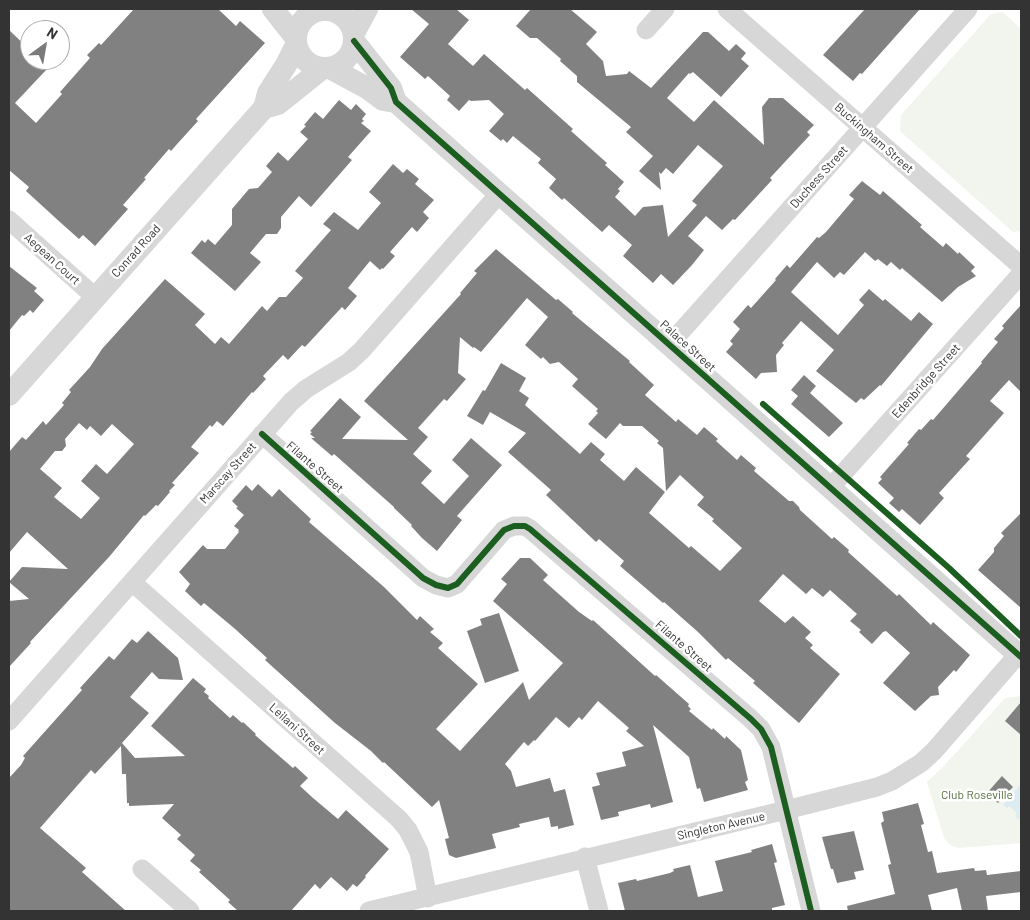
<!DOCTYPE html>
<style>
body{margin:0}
#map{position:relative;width:1030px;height:920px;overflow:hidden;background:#fff;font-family:Barlow,sans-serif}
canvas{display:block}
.frame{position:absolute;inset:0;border:10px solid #333;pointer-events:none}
.north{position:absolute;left:20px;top:20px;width:50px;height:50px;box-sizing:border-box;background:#fff;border:1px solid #adadad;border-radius:50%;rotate:32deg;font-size:14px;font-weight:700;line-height:20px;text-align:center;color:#333}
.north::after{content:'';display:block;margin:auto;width:18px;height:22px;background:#7a7a7a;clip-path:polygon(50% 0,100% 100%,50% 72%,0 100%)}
</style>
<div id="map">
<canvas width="1030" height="920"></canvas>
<div class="frame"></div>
<div class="north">N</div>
</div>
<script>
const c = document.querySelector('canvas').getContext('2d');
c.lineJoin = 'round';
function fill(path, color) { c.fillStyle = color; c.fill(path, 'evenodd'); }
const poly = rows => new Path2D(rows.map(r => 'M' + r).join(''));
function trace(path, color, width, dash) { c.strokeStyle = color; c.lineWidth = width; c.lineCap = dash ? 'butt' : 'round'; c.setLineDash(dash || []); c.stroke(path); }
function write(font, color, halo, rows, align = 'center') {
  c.font = font + ' Barlow,sans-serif'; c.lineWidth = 5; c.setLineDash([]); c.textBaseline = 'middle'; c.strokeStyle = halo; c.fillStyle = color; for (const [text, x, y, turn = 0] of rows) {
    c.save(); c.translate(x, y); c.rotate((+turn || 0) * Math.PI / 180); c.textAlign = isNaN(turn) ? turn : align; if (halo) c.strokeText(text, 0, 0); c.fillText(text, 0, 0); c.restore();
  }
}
const green = poly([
 [1003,12,1021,29,1021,231,1013,232,900,131,901,115,991,14],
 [1021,696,1021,843,958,848,950,845,944,838,927,782,944,766,1005,698]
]);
const water = poly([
 [1021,784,1021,817,1019,820,1015,816,1017,813,1009,806,1007,808,1003,805]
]);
const building = poly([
 [134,9,218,9,236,26,240,21,265,43,196,119,198,121,178,143,171,151,169,149,144,178,146,179,123,205,128,209,95,246,83,235,79,239,61,223,26,191,29,187,9,170,9,30,30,50,30,60,38,60,47,69,15,103,36,123,62,94,60,92,90,58,87,55,99,43,101,45],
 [411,9,456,9,469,20,448,44,473,66,484,54,525,90,527,88,573,129,571,131,607,163,605,165,624,182,618,189,620,191,615,197,635,216,643,207,663,205,668,237,697,205,692,201,723,166,698,145,673,174,666,168,661,174,659,172,661,190,639,171,653,156,626,132,631,127,577,82,577,76,560,61,561,59,537,38,530,38,516,26,531,9,570,9,597,32,586,44,603,61,606,76,627,74,629,71,651,88,703,32,708,32,729,51,736,44,746,53,741,59,749,66,721,97,693,72,690,74,689,73,667,98,694,122,714,100,764,145,762,107,769,98,783,98,814,125,807,132,810,135,770,178,772,180,735,220,733,219,722,230,706,216,688,236,704,250,692,265,673,285,661,274,653,283,623,256,632,245,609,225,602,232,564,198,562,200,549,188,556,179,538,163,541,159,513,136,507,143,503,139,501,141,489,131,504,114,489,100,471,101,469,100,459,111,447,100,450,96,428,76,425,79,400,57,429,24],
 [865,9,920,9,862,74,860,73,853,81,823,55],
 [339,100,351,110,356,104,366,114,362,119,364,121,361,123,371,131,348,157,352,160,311,207,299,196,281,217,281,228,277,234,266,234,250,253,261,262,235,291,191,253,202,240,205,243,208,239,215,245,232,225,232,209,249,189,258,188,272,172,266,166,278,152,288,161,308,139,300,132,306,126,304,125,315,112,323,119],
 [393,164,403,173,407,169,419,179,415,184,434,200,423,212,429,218,417,232,412,227,390,252,395,256,383,269,382,268,380,270,370,261,348,288,357,296,345,310,342,307,305,347,302,345,288,360,283,355,263,376,266,379,253,393,252,392,223,426,217,421,212,427,210,425,191,447,199,453,172,483,175,485,169,491,170,492,158,506,156,505,145,516,144,515,109,557,30,642,31,643,9,667,9,601,29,599,9,582,22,567,68,569,27,532,9,553,9,452,22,437,26,440,43,421,46,425,64,405,62,403,71,392,69,390,90,367,102,349,165,279,205,314,195,325,215,344,221,337,229,344,262,306,267,311,279,297,286,297,303,278,295,271,331,230,323,224,334,212,358,230,381,203,369,192],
 [79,423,87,430,90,426,101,436,112,424,134,444,107,474,96,464,81,481,100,498,81,519,54,497,62,488,40,469,55,451,62,451,66,446,65,439],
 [862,181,880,195,883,191,922,225,920,227,943,247,946,243,958,254,959,252,975,267,971,271,976,276,958,287,942,302,902,268,900,270,891,262,887,266,878,259,875,261,865,252,844,275,840,272,834,278,817,262,791,292,838,335,864,305,859,300,869,289,883,301,885,299,911,321,919,312,933,324,881,386,880,385,864,400,861,398,856,403,816,371,834,350,801,321,782,343,784,345,776,355,777,372,761,373,756,379,726,352,733,344,730,341,740,329,733,322,748,305,751,308,776,280,775,279,787,265,790,268,817,237,819,238,826,232,854,199,849,195],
 [496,249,556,300,558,299,573,312,572,313,630,361,629,362,654,385,645,395,676,422,678,419,697,435,704,427,718,439,716,441,737,460,741,455,756,468,754,471,789,501,793,501,799,507,800,510,832,539,834,537,849,550,848,552,897,596,899,594,931,625,933,622,970,655,956,672,954,670,938,687,939,695,931,696,915,711,883,683,910,653,886,631,883,632,872,644,859,632,861,630,850,621,857,614,830,590,823,597,812,588,806,594,783,574,759,601,785,623,793,616,811,632,805,638,813,645,810,648,840,674,799,723,753,683,755,681,728,658,726,660,698,632,664,602,663,603,620,566,624,561,599,539,596,542,546,495,551,490,508,452,526,433,490,412,483,425,467,416,483,390,485,391,501,363,526,378,519,391,529,398,525,405,580,454,591,442,605,454,600,460,624,481,636,467,665,492,649,513,689,548,691,546,720,571,742,548,712,521,714,519,697,505,704,497,680,475,666,491,663,448,657,443,659,441,642,426,623,426,620,423,606,439,588,424,598,413,596,411,598,409,572,386,578,379,559,362,550,364,543,357,541,359,525,345,548,317,527,298,481,352,474,347,473,348,460,337,458,373,466,379,447,401,444,399,418,428,428,437,413,454,432,471,421,483,444,504,469,476,452,460,471,438,502,465,457,516,462,520,437,551,422,538,411,526,412,525,394,508,394,507,334,454,332,456,311,438,315,438,310,434,312,432,310,431,340,398,361,417,342,439,408,440,364,401,461,294,460,293,477,273,474,271],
 [9,266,37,288,34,291,44,300,33,313,30,310,24,316,22,315,9,331],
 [1021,305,1021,392,1009,380,990,401,1004,413,966,456,970,459,939,493,944,498,920,525,902,509,899,512,889,503,894,498,878,483,882,479,880,477,909,444,907,443,919,429,921,430,931,419,933,420,982,363,981,362,998,342,994,339,1004,328,1002,326],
 [804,375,816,386,810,393,843,423,829,437,791,404,798,396,791,390],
 [258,484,272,497,279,489,311,519,309,522,384,587,417,620,420,616,434,629,430,632,443,643,438,648,478,684,436,729,460,751,523,682,529,700,563,663,493,601,507,584,501,579,520,558,530,558,548,575,543,580,579,612,592,621,593,620,655,676,656,675,689,704,688,706,691,709,689,711,712,730,713,728,725,739,726,736,741,750,748,780,745,782,748,790,704,802,700,788,697,789,689,757,653,725,673,802,651,808,650,804,618,812,619,816,601,820,592,787,600,785,596,773,626,766,622,752,644,746,626,731,629,728,598,701,582,720,579,717,569,728,556,717,535,741,534,740,528,746,524,742,505,764,511,771,516,787,550,778,554,792,565,789,574,825,558,829,558,826,551,827,549,817,519,824,520,827,492,834,496,848,456,858,449,855,445,839,449,838,439,800,432,807,384,762,383,763,371,751,335,723,265,660,267,658,234,628,204,603,201,606,185,591,190,584,179,572,203,545,207,549,225,549,239,532,238,531,239,530,234,526,244,515,236,508,238,507,232,501,246,485,252,491],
 [1021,513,1021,608,978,570,994,552,994,548,1004,536,1001,533],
 [499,613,519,671,485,683,467,631,482,625,480,619],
 [148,631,178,658,183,680,159,679,152,672,130,697,149,713,122,743,135,758,185,756,151,726,193,678,206,689,204,692,209,696,208,698,230,718,233,715,242,723,243,722,256,734,255,735,293,768,295,766,308,778,300,786,313,798,338,819,346,810,389,849,365,876,366,877,357,887,353,884,347,891,331,877,320,889,315,884,291,911,238,911,228,902,230,900,199,872,201,870,190,861,195,855,177,839,181,835,162,818,174,804,129,806,129,803,127,803,126,774,122,774,121,746,95,774,91,770,40,828,86,868,82,872,126,911,9,911,9,778,21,765,25,758,23,756,82,690,80,688,109,656,114,660,132,639,137,643],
 [1021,702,1021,735,1005,721],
 [1002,776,1013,787,998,803,987,793],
 [918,803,924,824,921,825,928,852,932,851,937,873,974,868,975,871,986,870,987,875,1021,871,1021,892,986,896,988,911,962,911,957,888,928,895,932,911,848,911,847,906,895,894,888,865,891,864,881,823,884,821,882,812],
 [854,831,864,870,854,872,856,879,837,883,833,869,831,869,822,837],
 [772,844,777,862,774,863,785,905,772,908,772,911,625,911,618,883,636,879,637,881,670,873,674,871,673,869,690,865,698,897,723,891,715,861,752,852,751,850]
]);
const minor = poly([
 [727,9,1021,266],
 [646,30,665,9],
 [9,220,95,297],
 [669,345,968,9],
 [262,434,423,578,436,585,448,588,457,584,504,530,514,526,525,526,530,529,751,719,761,729,771,747,811,911],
 [830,488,1021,274],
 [132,582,399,819,408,830,419,852,428,898],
 [9,721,291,402,306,389,349,362,362,350,499,194],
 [585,857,599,911],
 [142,869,190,911],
 [369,911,786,810,877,787,892,781,921,763,934,751,1021,651]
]);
const tertiary = poly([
 [273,9,295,37],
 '296 39a29 29 0 1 1 58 0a29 29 0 1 1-58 0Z',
 [354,33,367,9],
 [354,41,391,88,396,102,1021,657],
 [330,68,367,88,383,100,396,102],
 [264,108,278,104,323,68],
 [9,395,264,108,268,93,286,65,296,45]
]);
const cycleway = poly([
 [354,41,391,88,396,102,1021,657],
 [763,404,949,568,1021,636],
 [262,434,423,578,436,585,448,588,457,584,504,530,514,526,525,526,530,529,751,719,761,729,771,747,811,911]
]);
const streetNames = [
 ["Buckingham Street",874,138,41],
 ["Duchess Street",819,177,-48],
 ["Conrad Road",136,251,-48],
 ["Aegean Court",52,259,42],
 ["Palace Street",688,346,42],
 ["Edenbridge Street",926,381,-48],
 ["Filante Street",315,467,41],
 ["Marscay Street",228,473,-48],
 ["Filante Street",684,646,41],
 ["Leilani Street",297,729,42],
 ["Singleton Avenue",721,826,-13]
];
const parkNames = [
 ["Club Roseville",977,795]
];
fill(green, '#f1f5ed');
fill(water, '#ddebf3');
fill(building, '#818181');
trace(minor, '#d7d7d7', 19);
trace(tertiary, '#d7d7d7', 22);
trace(cycleway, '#1b5e20', 6);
write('12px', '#333', '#fff', streetNames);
write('12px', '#56703f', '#fff', parkNames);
</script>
